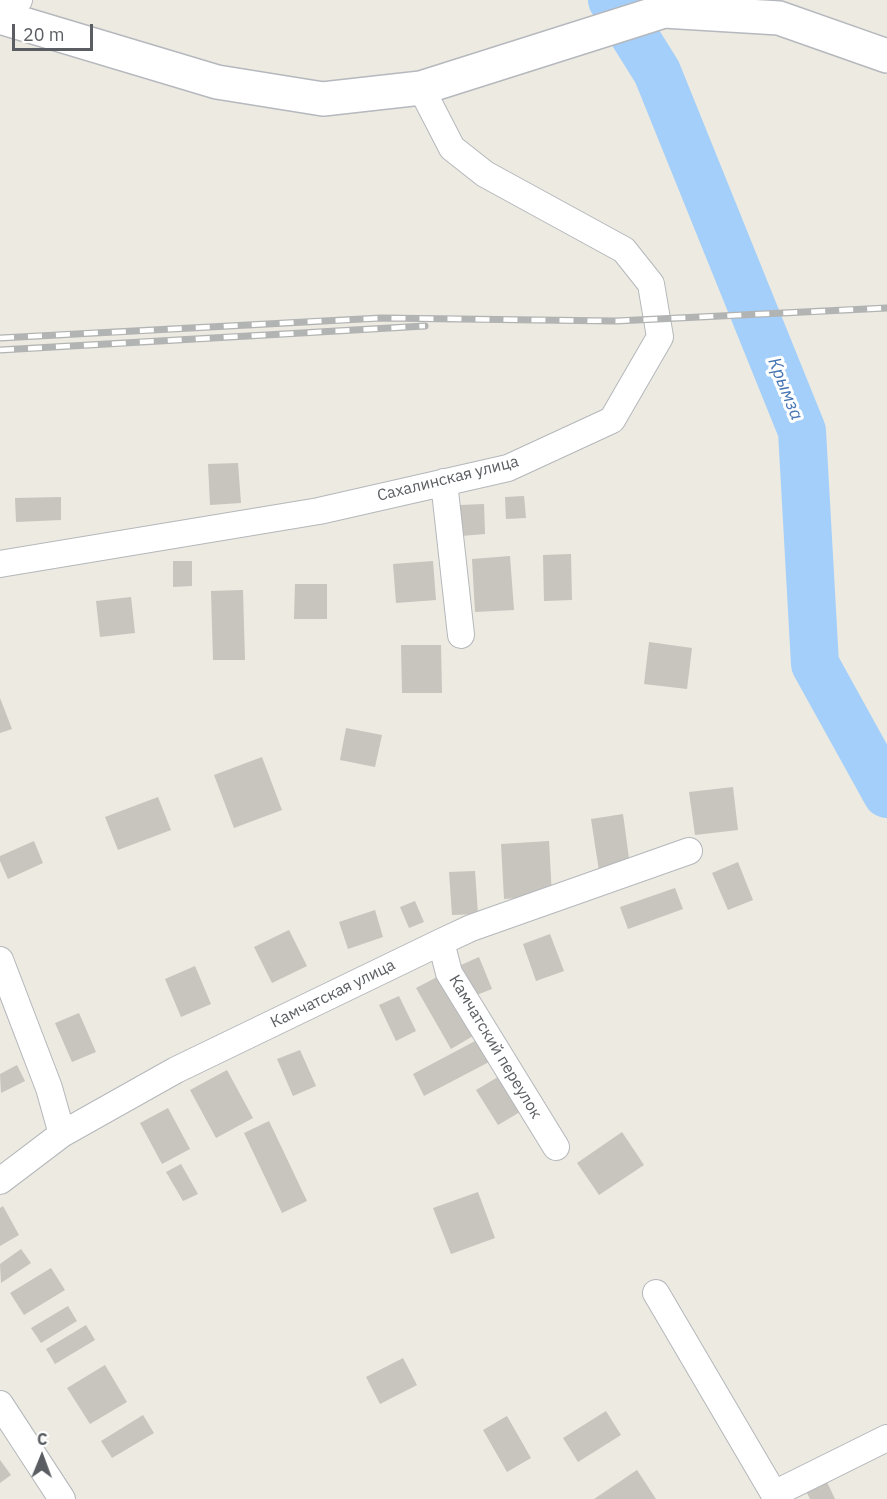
<!DOCTYPE html>
<meta charset="utf-8">
<style>
body{margin:0}
#map{position:relative;width:887px;height:1499px;overflow:hidden;background:#eceae1;font-family:"IBM Plex Sans",sans-serif}
canvas{display:block}
.north{position:absolute;left:12px;top:1427px;width:60px;height:60px;-webkit-text-stroke:4px #fff;paint-order:stroke;rotate:1deg;font-size:16px;font-weight:700;line-height:24px;text-align:center;color:#5a5d61}
.north::after{content:'';display:block;margin:auto;width:21px;height:27px;background:#5a5d61;clip-path:polygon(50% 0,100% 100%,50% 72%,0 100%)}
.scale{position:absolute;left:12px;top:24px;width:81px;height:27px;box-sizing:border-box;border:3px solid #5a5d61;border-top:0;padding-left:8px;font-size:18px;line-height:21px;white-space:nowrap;color:#5a5d61;-webkit-text-stroke:4px #fff;paint-order:stroke}
</style>
<div id="map">
<canvas width="887" height="1499"></canvas>
<div class="north">С</div>
<div class="scale">20 m</div>
</div>
<script>
const c = document.querySelector('canvas').getContext('2d');
c.lineJoin = 'round';
const poly = rows => new Path2D(rows.map(r => 'M' + r).join(''));
function trace(path, color, width, dash) { c.strokeStyle = color; c.lineWidth = width; c.lineCap = dash ? 'butt' : 'round'; c.setLineDash(dash || []); c.stroke(path); }
function fill(path, color) { c.fillStyle = color; c.fill(path, 'evenodd'); }
function write(font, color, halo, rows, align = 'center') {
  c.font = font + ' "IBM Plex Sans",sans-serif'; c.lineWidth = 6; c.setLineDash([]); c.textBaseline = 'middle'; c.strokeStyle = halo; c.fillStyle = color; for (const [text, x, y, turn = 0] of rows) {
    c.save(); c.translate(x, y); c.rotate((+turn || 0) * Math.PI / 180); c.textAlign = isNaN(turn) ? turn : align; if (halo) c.strokeText(text, 0, 0); c.fillText(text, 0, 0); c.restore();
  }
}
const river = poly([
 [612,0,657,72,802,431,815,664,887,794]
]);
const building = poly([
 [238,463,241,503,210,505,208,464],
 [524,496,526,518,506,519,505,497],
 [61,497,61,520,16,522,15,498],
 [484,504,485,534,461,536,460,505],
 [571,554,572,600,544,601,543,555],
 [510,556,514,610,475,612,472,559],
 [173,561,192,561,192,586,173,587],
 [433,561,436,600,396,603,393,564],
 [295,584,327,584,327,619,294,619],
 [243,590,245,660,213,660,211,591],
 [131,597,135,633,100,637,96,601],
 [649,642,692,648,687,689,644,684],
 [401,645,441,645,442,693,402,693],
 [0,698,12,729,0,733],
 [346,728,382,735,375,767,340,760],
 [262,757,282,810,234,828,214,775],
 [733,787,738,830,695,835,689,792],
 [158,797,171,830,118,850,105,817],
 [623,814,630,866,599,871,591,819],
 [34,841,43,863,8,879,0,861,0,856],
 [549,841,552,896,504,899,501,844],
 [738,862,753,900,728,910,712,873],
 [475,871,478,914,452,915,449,872],
 [675,888,683,909,628,929,620,907],
 [415,901,424,922,409,928,400,907],
 [375,910,383,937,348,949,339,922],
 [289,930,307,966,272,983,254,947],
 [550,934,564,971,536,981,523,944],
 [479,957,492,989,474,996,461,965],
 [195,966,211,1004,181,1017,165,979],
 [439,976,473,1036,451,1049,416,988],
 [399,996,416,1031,396,1041,379,1005],
 [79,1013,96,1052,72,1062,55,1023],
 [477,1040,489,1062,424,1096,413,1074],
 [300,1050,316,1086,293,1096,277,1059],
 [17,1065,25,1081,1,1093,0,1074],
 [227,1070,253,1118,216,1138,190,1090],
 [498,1077,520,1112,498,1125,476,1090],
 [168,1108,190,1149,162,1164,140,1123],
 [269,1121,307,1201,282,1213,244,1133],
 [622,1132,644,1165,599,1195,577,1163],
 [181,1164,198,1194,183,1201,166,1172],
 [478,1192,495,1238,451,1254,433,1208],
 [3,1206,19,1235,0,1246,0,1208],
 [21,1249,31,1263,1,1283,0,1264],
 [51,1268,65,1290,24,1315,10,1293],
 [68,1306,77,1321,41,1343,31,1328],
 [86,1325,95,1340,55,1364,46,1349],
 [403,1358,417,1385,380,1404,366,1377],
 [105,1365,127,1402,90,1424,67,1388],
 [606,1411,621,1435,578,1462,563,1438],
 [143,1415,154,1433,112,1458,101,1441],
 [507,1416,531,1458,507,1472,483,1430],
 [0,1460,11,1475,0,1483],
 [637,1470,656,1499,594,1499],
 [826,1480,835,1499,810,1499,805,1489]
]);
const street = poly([
 [0,11,19,0],
 [444,482,461,635],
 [0,564,319,511,508,468,612,420,660,337,651,284,624,250,485,174,452,148,421,88],
 [441,942,449,973,556,1147],
 [0,960,49,1088,62,1134],
 [0,1181,62,1134,176,1070,441,942,471,928,689,851],
 [656,1293,777,1499],
 [0,1404,62,1499],
 [774,1494,887,1438]
]);
const secondary = poly([
 [0,17,217,82,323,99,421,88,664,11,779,18,887,56]
]);
const rail = poly([
 [0,338,381,318,616,321,887,308],
 [0,350,425,326]
]);
const streetNames = [
 ["Сахалинская улица",448,479,-14],
 ["Камчатская улица",333,994,-26],
 ["Камчатский переулок",495,1047,59]
];
const waterNames = [
 ["Крымза",785,389,68]
];
trace(river, '#a3cffa', 48);
fill(building, '#c8c4be');
trace(street, '#b4b7bb', 28);
trace(secondary, '#b5b8bd', 36);
trace(street, '#fff', 26);
trace(secondary, '#fff', 33);
trace(rail, '#b2b3b3', 7);
trace(rail, '#fff', 4.5, [14]);
write('16px', '#5a5d61', '#fff', streetNames);
write('italic 18px', '#4574b3', '#fff', waterNames);
</script>
